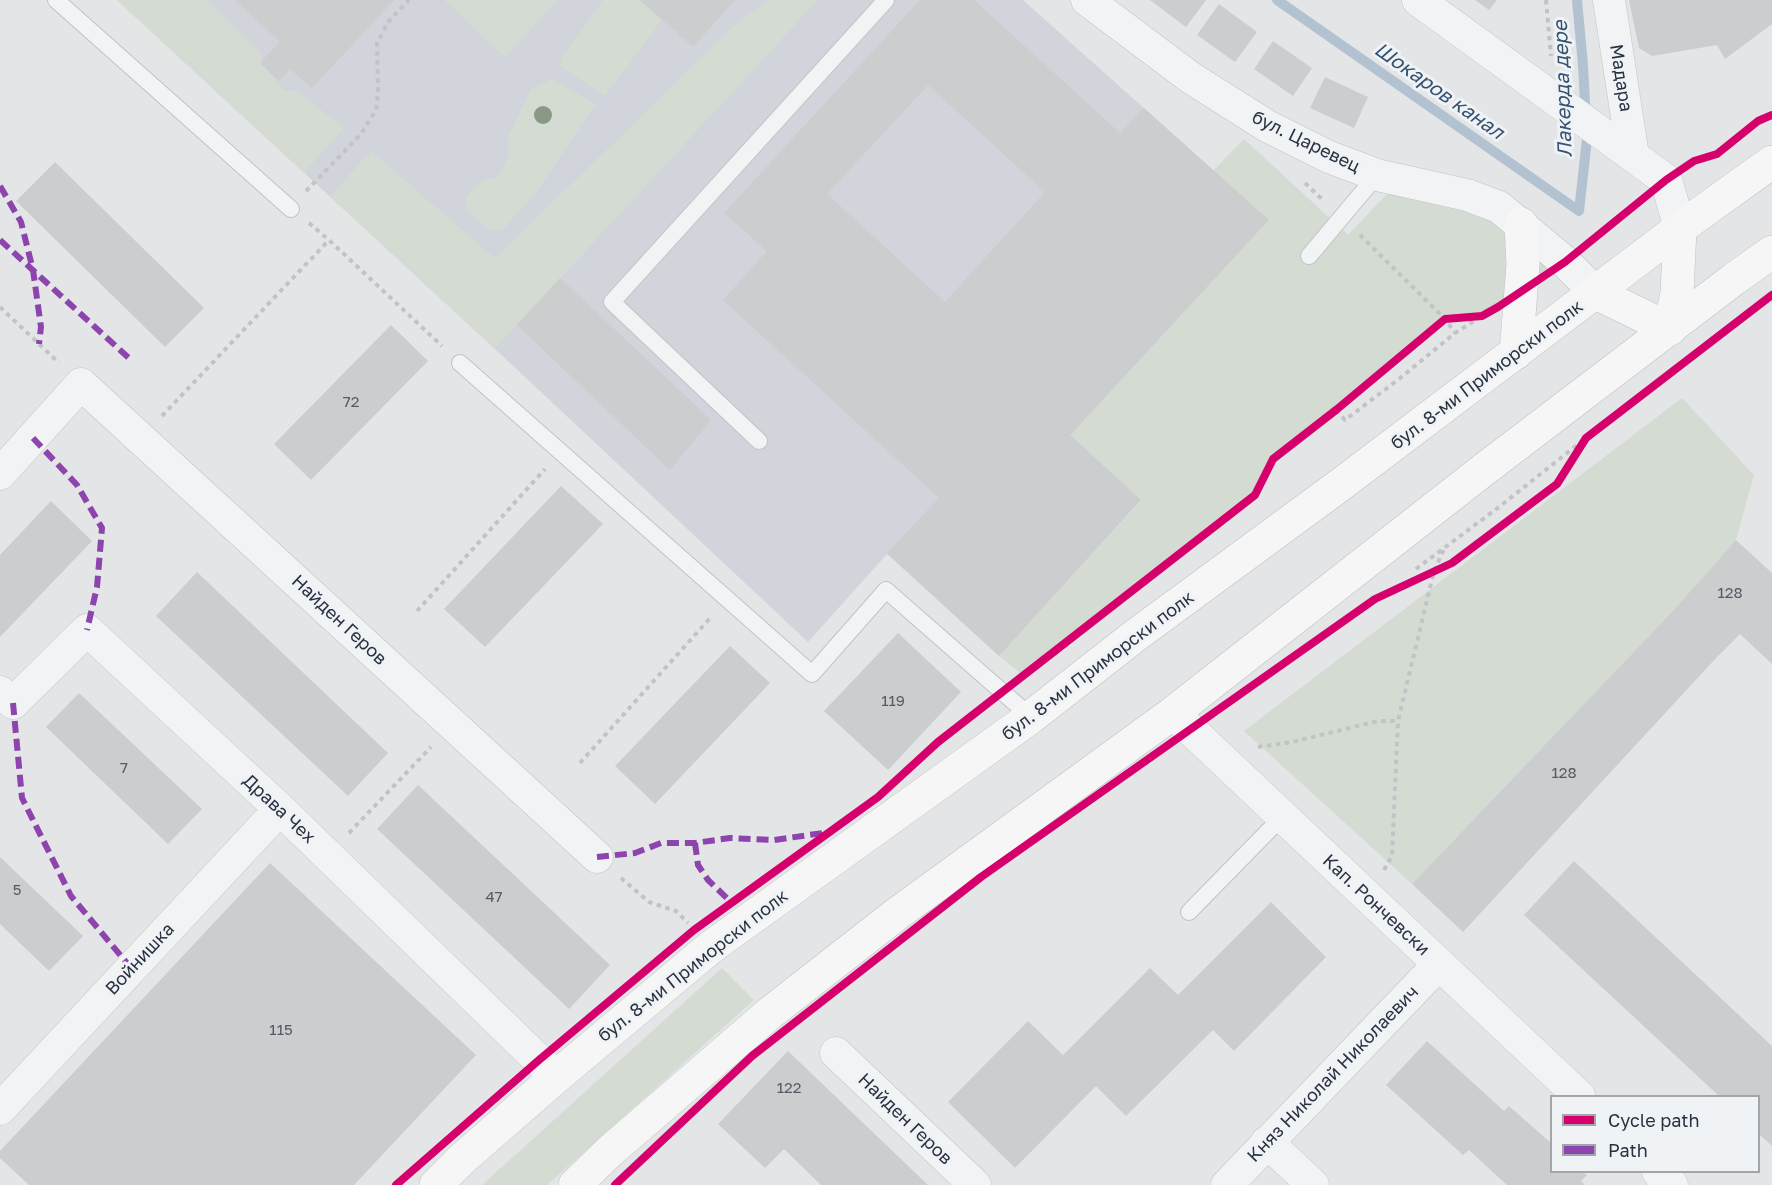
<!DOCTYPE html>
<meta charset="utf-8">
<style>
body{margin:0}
#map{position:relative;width:1772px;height:1185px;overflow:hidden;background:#e3e5e7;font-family:"Golos Text",sans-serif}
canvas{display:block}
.legend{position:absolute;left:1550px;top:1095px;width:210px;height:78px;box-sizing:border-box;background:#f0f3f6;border:2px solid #a1a6ad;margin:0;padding:8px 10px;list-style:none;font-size:18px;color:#2a3240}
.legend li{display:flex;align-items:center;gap:12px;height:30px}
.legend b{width:30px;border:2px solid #a1a6ad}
</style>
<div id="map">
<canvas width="1772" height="1185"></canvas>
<ul class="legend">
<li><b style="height:8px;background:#d6006c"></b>Cycle path</li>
<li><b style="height:8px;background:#8e44ad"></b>Path</li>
</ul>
</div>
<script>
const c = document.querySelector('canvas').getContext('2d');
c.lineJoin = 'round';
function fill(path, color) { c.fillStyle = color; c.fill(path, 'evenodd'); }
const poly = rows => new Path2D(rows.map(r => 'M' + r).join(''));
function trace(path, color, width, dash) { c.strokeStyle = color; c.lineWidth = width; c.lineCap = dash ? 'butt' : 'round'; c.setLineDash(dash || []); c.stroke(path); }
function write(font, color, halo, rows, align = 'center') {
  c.font = font + ' "Golos Text",sans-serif'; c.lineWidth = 6; c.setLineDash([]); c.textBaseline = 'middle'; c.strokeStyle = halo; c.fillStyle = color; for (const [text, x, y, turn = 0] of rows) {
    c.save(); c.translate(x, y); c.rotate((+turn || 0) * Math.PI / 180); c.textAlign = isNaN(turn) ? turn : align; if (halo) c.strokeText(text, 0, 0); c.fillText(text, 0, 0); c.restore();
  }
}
const built = poly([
 [117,0,1023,0,1269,220,1071,435,1141,500,999,656,887,554,808,642,495,349]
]);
const green = poly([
 [117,0,207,0,261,53,263,64,284,90,298,91,344,128,304,173],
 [444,0,558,0,505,57],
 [603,0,640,0,662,20,605,96,560,66,561,59],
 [768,0,818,0,495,349,330,196,371,151,495,258,738,22],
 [552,79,596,104,539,189,502,231,488,229,466,210,466,196,484,180,498,178,509,155,508,137,531,89],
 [1244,139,1348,235,1386,195,1425,186,1467,195,1565,262,1482,316,1445,319,1273,459,1255,495,1023,675,999,656,1141,501,1070,435,1269,220,1213,171],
 [1682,398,1754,475,1736,540,1670,614,1412,884,1244,731],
 [722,968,754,1000,547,1185,482,1185]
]);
const stream = poly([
 [1277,0,1579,211,1587,139,1583,65,1577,0]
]);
const building = poly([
 [235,0,394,0,312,88,290,69,279,81,260,63,280,42],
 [640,0,735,0,693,47],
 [920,0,974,0,1120,133,1144,108,1269,220,1070,435,1141,500,999,656,887,553,939,498,723,300,767,251,724,213],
 [928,85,1045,192,945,302,827,194],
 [1150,0,1206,0,1186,27],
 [1475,0,1497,0,1489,10],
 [1629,0,1772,0,1772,24,1725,59,1717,45,1652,56,1639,48],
 [1219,4,1257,32,1235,62,1197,35],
 [1273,41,1312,68,1293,96,1254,69],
 [1325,77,1368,97,1354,128,1310,108],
 [55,162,204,308,165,347,16,201],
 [560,278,711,420,670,470,517,325],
 [391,325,428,361,311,480,274,444],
 [561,486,603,524,485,647,444,609],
 [51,501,92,541,0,637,0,555],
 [1736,540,1772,573,1772,664,1740,634,1717,657,1463,932,1412,884,1670,614],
 [197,572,388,753,348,796,156,616],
 [898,633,961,692,888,770,824,711],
 [730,646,770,683,655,804,615,766],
 [79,693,202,809,168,844,46,727],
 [418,785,610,965,569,1009,377,829],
 [0,857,83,936,49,971,0,924],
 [1574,861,1772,1046,1772,1146,1758,1133,1758,1096,1719,1096,1524,915],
 [270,863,476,1055,354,1185,29,1185,0,1158,0,1151],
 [1271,902,1326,957,1234,1051,1213,1030,1126,1116,1096,1086,1015,1168,948,1102,1028,1021,1063,1055,1150,968,1178,995],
 [1427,1041,1504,1111,1509,1106,1552,1144,1552,1172,1582,1172,1587,1175,1581,1181,1585,1185,1507,1185,1469,1150,1463,1155,1386,1085],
 [788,1051,928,1185,821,1185,784,1149,765,1168,718,1124]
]);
const path = poly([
 [1546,0,1551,56],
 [1305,183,1324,201],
 [306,191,361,134,376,110,378,92,377,44,388,22,409,0],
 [309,223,329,240,442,346],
 [1360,235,1445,319,1455,333],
 [0,307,59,363],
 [1336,410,1345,420,1399,379,1455,333,1482,316],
 [162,416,329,240],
 [1416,569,1499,507,1586,438],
 [417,611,545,469],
 [1258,747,1292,742,1378,721,1397,721],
 [580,763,712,616],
 [349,833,431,747],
 [1384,870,1392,856,1398,721,1434,571,1445,547],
 [621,878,649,902,676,911,688,923]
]);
const service = poly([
 [56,0,291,209],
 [1309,256,1377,175],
 [460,363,812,674,886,590,1031,717],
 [759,441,612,302,886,0],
 [1189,912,1282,817]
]);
const minor = poly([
 [1087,0,1191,78,1267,126,1329,157,1377,175,1467,195,1499,207,1565,262,1596,293],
 [1418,0,1666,180,1680,228],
 [1609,0,1633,156],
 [0,474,81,384,597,857],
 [0,692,13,703,87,630,280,809,556,1077],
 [1173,713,1579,1096],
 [836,1053,975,1185],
 [0,1109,280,809],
 [1267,1142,1313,1185],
 [1658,1172,1672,1185],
 [1227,1185,1439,964]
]);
const primary = poly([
 [1596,293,1670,329],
 [1670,329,1677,293,1680,228],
 [1516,353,1523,265,1521,224],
 [436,1185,462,1159,556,1077,711,947,1031,717,1136,635,1340,485,1680,228,1772,162],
 [575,1185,609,1152,770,1013,898,913,1173,713,1482,471,1734,279,1772,252]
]);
const quiet = poly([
 [0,186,21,222,33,270,41,327,39,344],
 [0,240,131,360],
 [33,438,77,485,102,528,97,587,87,630],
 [13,703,22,798,71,896,131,968],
 [695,843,698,865,708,880,732,903],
 [597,857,635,853,661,843,695,843,730,838,774,840,823,833]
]);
const cycleway = poly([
 [396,1185,539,1060,694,930,878,797,938,742,1255,495,1273,459,1336,410,1445,319,1482,316,1498,307,1565,262,1666,180,1694,161,1717,154,1758,121,1772,115],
 [615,1185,752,1056,981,877,1375,599,1452,563,1557,484,1586,438,1772,295]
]);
const trees = [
 [543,115]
];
const numberNames = [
 ["72",351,402],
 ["128",1730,593],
 ["119",893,701],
 ["7",124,768],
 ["128",1564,773],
 ["5",17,890],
 ["47",494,897],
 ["115",281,1030],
 ["122",789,1088]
];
const streetNames = [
 ["Мадара",1621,78,81],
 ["бул. Царевец",1306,142,26],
 ["бул. 8-ми Приморски полк",1487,375,-37],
 ["Найден Геров",339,620,43],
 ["бул. 8-ми Приморски полк",1098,666,-37],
 ["Драва Чех",279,809,43],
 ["Кап. Рончевски",1376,905,43],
 ["Войнишка",140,959,-47],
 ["бул. 8-ми Приморски полк",693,966,-38],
 ["Княз Николай Николаевич",1333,1074,-46],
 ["Найден Геров",905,1119,44]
];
const waterNames = [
 ["Лакерда дере",1563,89,-92],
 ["Шокаров канал",1439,91,35]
];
fill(built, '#d1d4da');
fill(green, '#d4dbd3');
trace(stream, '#b2c2d1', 10);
fill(building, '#cbcdcf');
trace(service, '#c1c3c5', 18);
trace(minor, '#c1c3c5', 33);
trace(primary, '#bec2c5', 34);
trace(path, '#c1c3c7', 4, [4.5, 4.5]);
trace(service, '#f1f3f4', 16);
trace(minor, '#f1f3f4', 32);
trace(primary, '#f6f6f6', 33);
trace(quiet, '#8e44ad', 6, [12, 6]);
trace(cycleway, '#d6006c', 8);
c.fillStyle = '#899986';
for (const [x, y] of trees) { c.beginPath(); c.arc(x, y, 9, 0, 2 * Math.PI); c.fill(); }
write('15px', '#535a64', null, numberNames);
write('18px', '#2a3240', '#f0f3f6', streetNames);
write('italic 20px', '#355272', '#f0f3f6', waterNames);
</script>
